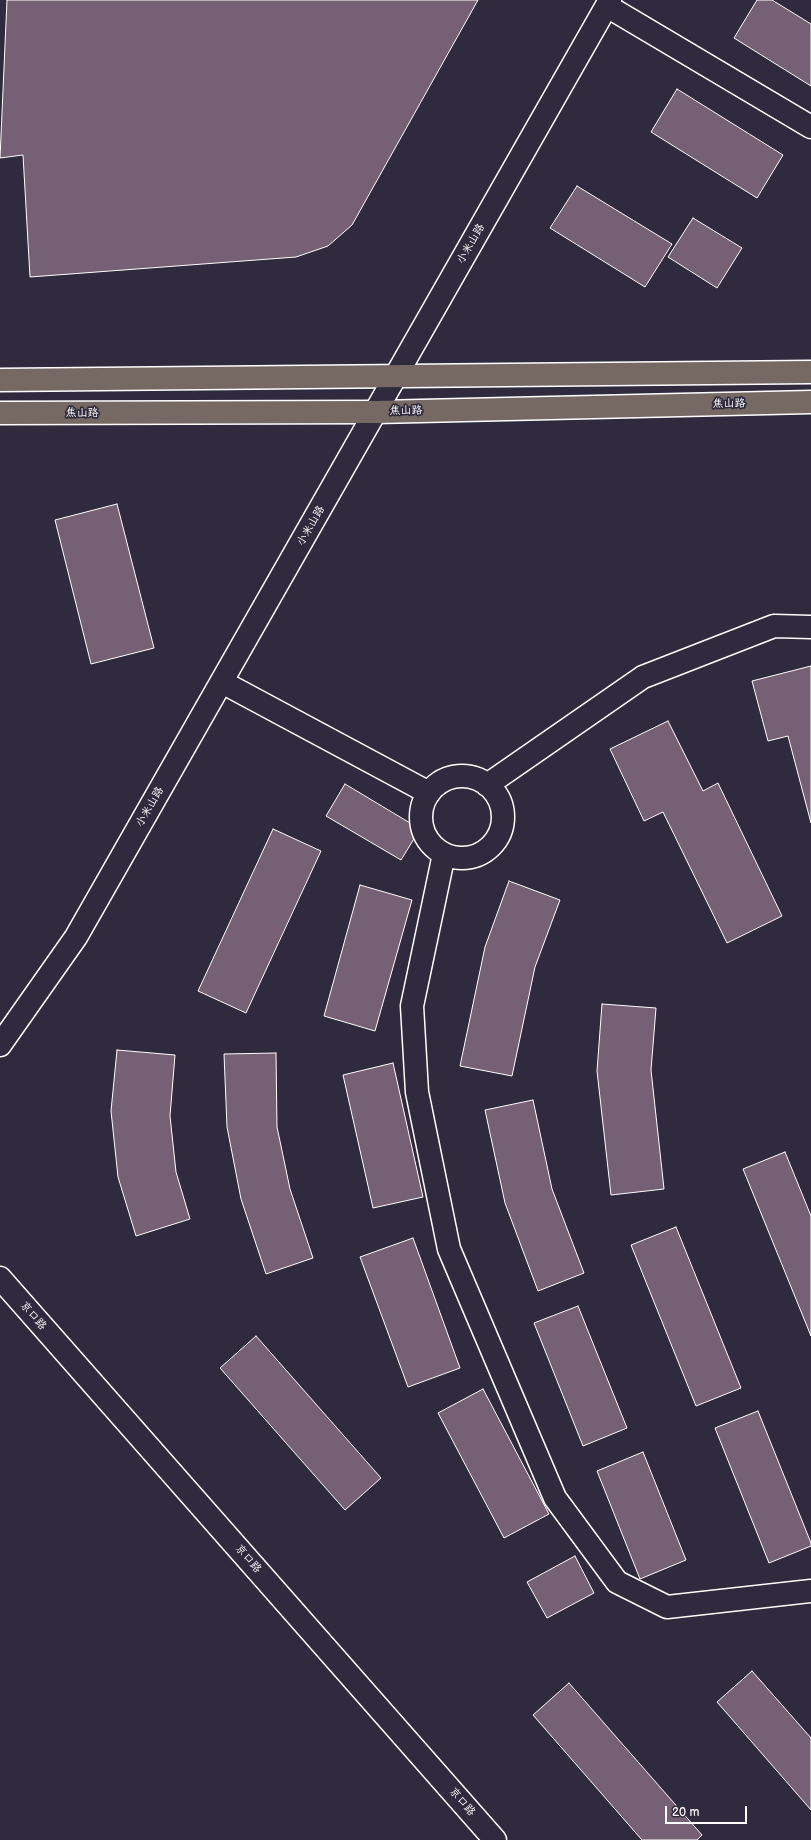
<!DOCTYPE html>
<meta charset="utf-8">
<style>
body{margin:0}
#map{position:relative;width:811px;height:1840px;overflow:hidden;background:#2f2a3d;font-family:"Balsamiq Sans",sans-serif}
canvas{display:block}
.scale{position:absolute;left:665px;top:1806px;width:82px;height:18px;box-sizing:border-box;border:2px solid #fff;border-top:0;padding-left:5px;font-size:12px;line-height:14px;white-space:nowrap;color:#fff;-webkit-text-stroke:3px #2f2a3d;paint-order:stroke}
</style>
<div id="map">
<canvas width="811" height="1840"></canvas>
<div class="scale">20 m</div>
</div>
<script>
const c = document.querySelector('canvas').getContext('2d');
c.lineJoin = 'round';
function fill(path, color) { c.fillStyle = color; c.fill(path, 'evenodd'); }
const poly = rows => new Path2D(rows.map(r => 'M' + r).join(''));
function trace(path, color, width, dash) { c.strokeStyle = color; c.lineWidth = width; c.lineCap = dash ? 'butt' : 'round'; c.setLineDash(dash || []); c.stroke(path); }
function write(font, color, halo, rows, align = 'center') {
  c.font = font + ' "Balsamiq Sans","LXGW WenKai TC",sans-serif'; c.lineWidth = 3.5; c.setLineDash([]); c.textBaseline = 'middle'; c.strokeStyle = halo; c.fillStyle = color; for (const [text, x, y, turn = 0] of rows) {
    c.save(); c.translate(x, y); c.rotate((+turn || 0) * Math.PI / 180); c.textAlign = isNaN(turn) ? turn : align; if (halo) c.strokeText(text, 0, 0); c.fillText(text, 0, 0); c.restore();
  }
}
const building = poly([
 [7,0,478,0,352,225,328,246,296,257,30,277,23,155,0,158,7,0],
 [757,0,772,0,811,24,811,86,734,38,757,0],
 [677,89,783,155,757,198,651,132,677,89],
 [577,186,672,244,645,287,550,228,577,186],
 [693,218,742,248,717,288,668,257,693,218],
 [117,504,154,648,91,664,55,520,117,504],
 [811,666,811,823,788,736,768,741,752,681,811,666],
 [668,721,703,791,718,783,782,916,727,943,663,812,644,821,610,749,668,721],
 [345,784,420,829,401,860,326,816,345,784],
 [273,829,321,851,246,1013,198,991,273,829],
 [509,881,560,900,535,967,512,1076,460,1066,485,947,509,881],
 [360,885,412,900,375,1031,324,1016,360,885],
 [602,1004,656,1008,651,1070,664,1189,611,1195,597,1071,602,1004],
 [117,1050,175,1055,170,1116,176,1172,190,1219,136,1236,118,1177,111,1111,117,1050],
 [276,1053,277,1127,290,1189,313,1258,266,1274,241,1199,227,1127,224,1054,276,1053],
 [393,1063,423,1197,373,1208,343,1075,393,1063],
 [533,1100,552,1189,584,1273,538,1291,505,1203,485,1110,533,1100],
 [785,1152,811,1216,811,1336,743,1169,785,1152],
 [676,1227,741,1388,696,1406,631,1245,676,1227],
 [413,1238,460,1368,408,1387,360,1257,413,1238],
 [578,1306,627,1428,583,1446,534,1323,578,1306],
 [256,1336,381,1478,345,1510,220,1368,256,1336],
 [483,1389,549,1514,504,1538,438,1413,483,1389],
 [758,1411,811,1543,811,1546,769,1563,715,1428,758,1411],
 [643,1452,686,1560,640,1579,597,1471,643,1452],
 [575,1556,594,1593,547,1618,527,1582,575,1556],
 [752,1671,811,1738,811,1810,717,1702,752,1671],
 [569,1683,702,1835,697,1840,642,1840,533,1715,569,1683]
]);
const minor = poly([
 [607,6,811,127],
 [222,682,429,793],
 '421 817a41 41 0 1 1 82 0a41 41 0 1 1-82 0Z',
 [487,785,643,677,774,626,811,627],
 [444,854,412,1006,417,1092,449,1249,555,1498,617,1582,667,1607,811,1591]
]);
const tertiary = poly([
 [0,1045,76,937,610,0],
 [0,1278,495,1840]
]);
const primary = poly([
 [0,380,811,372],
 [0,413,377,412,811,402]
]);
const streetNames = [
 ["小米山路",471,244,-60],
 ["焦山路",729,404,-1],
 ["焦山路",406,411,-1],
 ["焦山路",82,413],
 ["小米山路",311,526,-60],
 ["小米山路",150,807,-60],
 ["京口路",33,1316,49],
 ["京口路",248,1559,49],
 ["京口路",462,1802,49]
];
fill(building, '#766075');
trace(building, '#fff', 1);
trace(minor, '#fff', 25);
trace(tertiary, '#fff', 25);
trace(primary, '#fff', 25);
trace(minor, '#2f2a3d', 22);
trace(tertiary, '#2f2a3d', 22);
trace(primary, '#766964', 22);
write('11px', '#fff', '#2f2a3d', streetNames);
</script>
